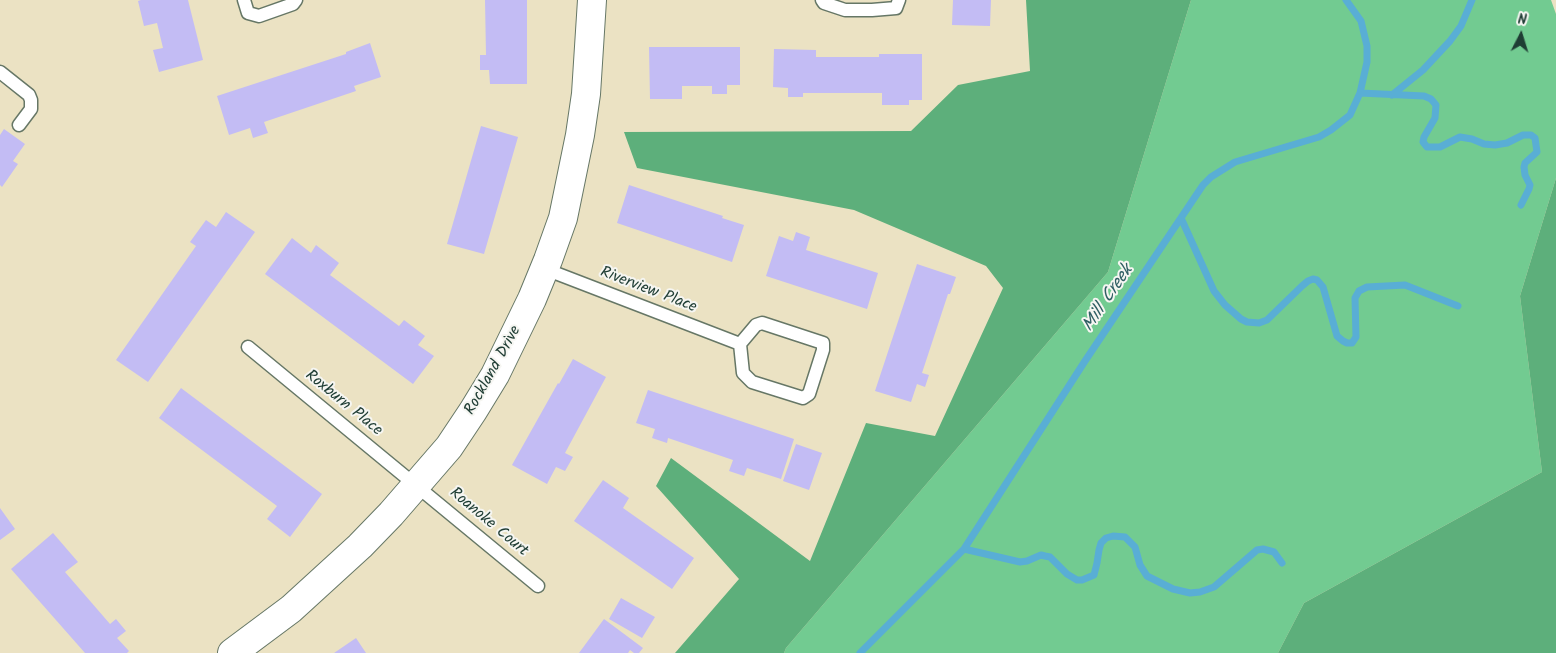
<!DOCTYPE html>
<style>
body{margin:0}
#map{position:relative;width:1556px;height:653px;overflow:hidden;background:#ebe2c3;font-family:Kalam,sans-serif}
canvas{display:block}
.north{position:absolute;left:1496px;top:10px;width:50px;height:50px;-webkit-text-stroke:4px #f6f6f2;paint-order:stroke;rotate:5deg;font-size:14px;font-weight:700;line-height:20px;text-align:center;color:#1f3d34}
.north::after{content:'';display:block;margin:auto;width:18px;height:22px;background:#1f3d34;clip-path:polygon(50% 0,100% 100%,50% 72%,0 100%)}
</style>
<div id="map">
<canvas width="1556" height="653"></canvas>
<div class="north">N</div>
</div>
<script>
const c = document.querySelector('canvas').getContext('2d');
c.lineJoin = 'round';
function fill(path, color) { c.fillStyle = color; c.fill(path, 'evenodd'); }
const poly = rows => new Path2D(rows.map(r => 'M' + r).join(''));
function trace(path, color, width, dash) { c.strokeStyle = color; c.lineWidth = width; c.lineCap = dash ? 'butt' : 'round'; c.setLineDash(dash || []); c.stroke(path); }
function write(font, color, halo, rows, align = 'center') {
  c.font = font + ' Kalam,sans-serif'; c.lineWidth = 4; c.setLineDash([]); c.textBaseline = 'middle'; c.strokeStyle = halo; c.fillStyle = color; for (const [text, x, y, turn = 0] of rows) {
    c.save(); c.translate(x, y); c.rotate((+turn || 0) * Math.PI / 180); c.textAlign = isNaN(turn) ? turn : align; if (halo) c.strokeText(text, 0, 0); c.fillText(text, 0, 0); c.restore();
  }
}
const green = poly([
 [1191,0,1551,0,1556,14,1556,178,1520,296,1542,472,1304,603,1278,653,784,653,786,648,1108,272]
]);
const forest = poly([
 [1026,0,1191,0,1108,272,786,648,784,653,675,653,739,579,656,486,671,458,810,561,866,423,935,436,1003,288,986,266,854,210,637,168,624,132,911,131,958,85,1030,71],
 [1556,178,1556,653,1278,653,1304,603,1542,472,1520,296]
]);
const stream = poly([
 [1360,93,1424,96,1431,99,1436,105,1435,118,1424,137,1423,142,1427,147,1440,147,1460,137,1472,139,1484,144,1495,145,1507,143,1523,135,1531,135,1535,138,1537,152,1525,163,1524,167,1525,175,1530,185,1529,189,1521,205],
 [1392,95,1423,70,1450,41,1461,26,1472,0],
 [1181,218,1214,291,1225,305,1241,319,1247,322,1259,323,1267,320,1302,286,1308,281,1313,279,1317,280,1323,287,1337,336,1343,341,1347,343,1352,343,1356,337,1355,298,1359,291,1367,287,1405,285,1458,306],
 [964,549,1020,562,1027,561,1041,555,1045,556,1050,557,1067,574,1077,580,1082,580,1094,575,1097,563,1099,550,1101,543,1106,538,1113,536,1125,537,1135,547,1140,565,1147,576,1173,589,1190,593,1200,592,1214,587,1257,550,1263,549,1274,552,1282,563],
 [860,653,964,549,1085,361,1203,185,1211,177,1235,162,1319,137,1331,130,1350,115,1360,93,1367,62,1367,46,1361,21,1346,0]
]);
const building = poly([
 [141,0,188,0,203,60,159,72,153,50,163,48,157,23,144,26,138,1],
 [485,0,527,0,527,84,490,84,489,70,480,70,480,55,486,55],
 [953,0,991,0,990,26,952,25],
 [370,43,381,77,354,86,356,91,264,122,268,133,253,138,250,128,229,135,217,96,346,54,346,52],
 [649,47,740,47,740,85,727,85,727,94,712,94,712,86,682,86,682,99,650,99],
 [774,49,816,50,816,57,879,57,879,54,922,54,922,100,909,100,909,105,882,105,882,93,803,93,803,97,788,97,788,88,773,87],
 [481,126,518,137,484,254,447,244],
 [4,129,25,144,13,161,18,164,2,187,0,185,0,135],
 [629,185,723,216,722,218,744,225,732,262,617,223],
 [226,212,255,232,148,382,116,360,196,246,190,242,206,220,216,227],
 [796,232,810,237,806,250,878,273,867,309,766,276,779,236,793,241],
 [292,238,311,253,316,245,339,263,330,275,399,326,404,320,425,336,418,345,434,356,413,384,265,274],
 [917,264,956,277,950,294,948,294,922,373,929,375,925,387,917,384,911,402,875,391],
 [573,359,606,377,565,453,573,457,565,471,556,467,547,484,512,465,558,383,559,384],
 [181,388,322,494,290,537,267,519,277,506,159,418],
 [648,390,794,439,781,479,747,468,744,476,729,471,733,460,668,438,667,443,652,438,655,429,636,423],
 [796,444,822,453,809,490,783,481],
 [603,480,629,498,623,508,694,558,672,589,574,521],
 [0,508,15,529,0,540],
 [53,533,78,562,65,572,110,624,116,619,126,631,117,638,129,651,127,653,85,653,11,569],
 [621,598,655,617,642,638,609,619],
 [604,619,643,648,639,653,634,653,630,650,628,653,579,653],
 [356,638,366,653,334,653]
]);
const service = poly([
 [244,0,248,13,259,16,293,4,296,0],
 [822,0,824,3,845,10,872,10,896,8,899,0],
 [0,72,29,95,31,100,31,109,19,125],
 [545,269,740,344,743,373,752,382,803,398,809,394,823,350,823,343,762,323,756,325,740,344],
 [248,347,538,586]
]);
const tertiary = poly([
 [232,653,291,609,360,546,391,514,449,447,473,411,495,375,532,299,548,260,563,218,580,135,586,94,592,0]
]);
const streetNames = [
 ["Riverview Place",648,291,21],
 ["Rockland Drive",494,371,-61],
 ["Roxburn Place",343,404,39],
 ["Roanoke Court",488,523,40]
];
const waterNames = [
 ["Mill Creek",1109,299,-56]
];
fill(green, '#72cb91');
fill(forest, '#5daf7b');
trace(stream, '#59aed5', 7);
fill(building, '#c3bcf4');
trace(service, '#676', 15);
trace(tertiary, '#676', 30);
trace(service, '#fff', 12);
trace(tertiary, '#fff', 28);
write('16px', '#1f3d34', '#f6f6f2', streetNames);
write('italic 18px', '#305f64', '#f6f6f2', waterNames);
</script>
